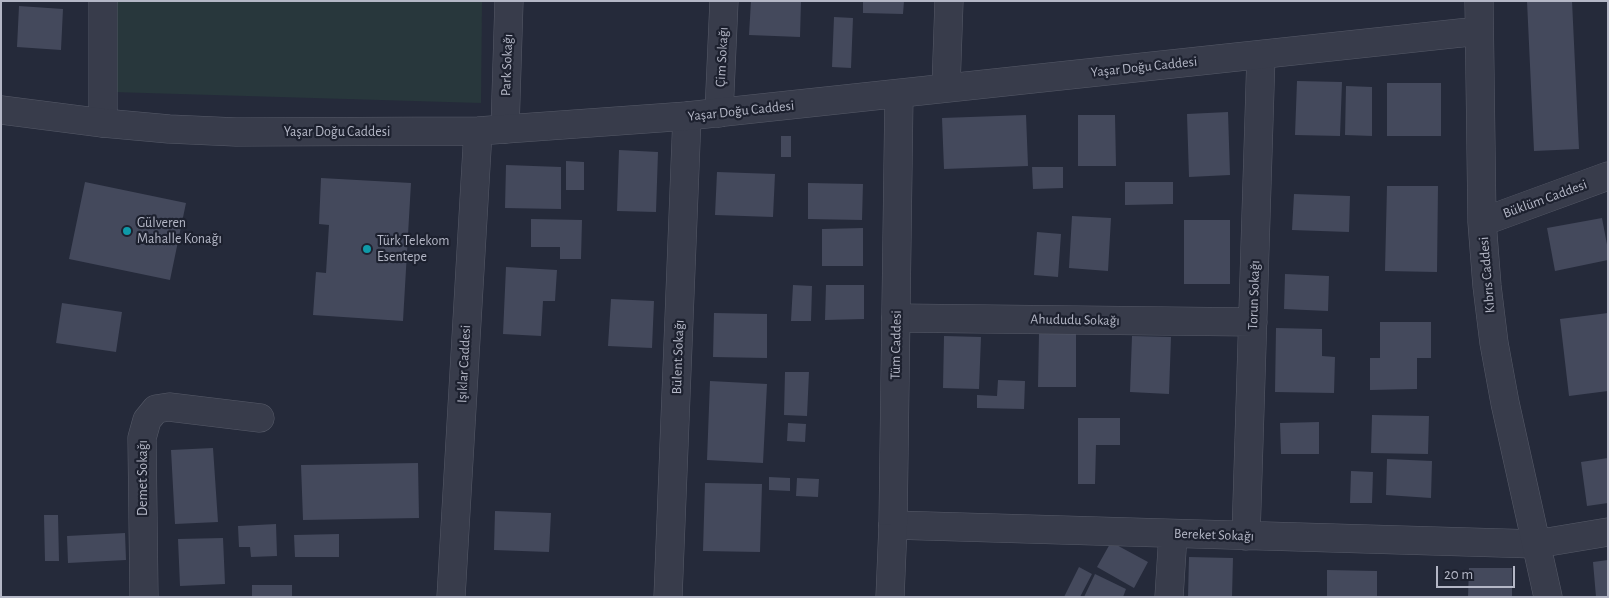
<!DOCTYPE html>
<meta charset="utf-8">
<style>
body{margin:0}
#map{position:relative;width:1609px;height:598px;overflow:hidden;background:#252a3a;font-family:"Alegreya Sans",sans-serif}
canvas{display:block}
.frame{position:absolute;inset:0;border:2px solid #b4b7c6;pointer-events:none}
.scale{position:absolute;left:1436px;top:566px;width:79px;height:22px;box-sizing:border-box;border:2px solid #b4b7c6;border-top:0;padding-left:6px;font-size:15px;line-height:18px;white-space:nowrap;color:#b4b7c6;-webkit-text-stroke:4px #1d212f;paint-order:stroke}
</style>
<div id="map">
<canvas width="1609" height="598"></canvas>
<div class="frame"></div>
<div class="scale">20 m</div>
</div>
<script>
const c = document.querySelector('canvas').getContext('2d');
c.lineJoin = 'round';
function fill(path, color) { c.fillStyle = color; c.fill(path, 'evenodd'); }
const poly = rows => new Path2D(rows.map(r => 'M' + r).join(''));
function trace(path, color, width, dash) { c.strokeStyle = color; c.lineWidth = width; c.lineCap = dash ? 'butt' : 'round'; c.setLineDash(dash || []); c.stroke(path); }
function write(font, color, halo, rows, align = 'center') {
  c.font = font + ' "Alegreya Sans",sans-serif'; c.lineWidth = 4.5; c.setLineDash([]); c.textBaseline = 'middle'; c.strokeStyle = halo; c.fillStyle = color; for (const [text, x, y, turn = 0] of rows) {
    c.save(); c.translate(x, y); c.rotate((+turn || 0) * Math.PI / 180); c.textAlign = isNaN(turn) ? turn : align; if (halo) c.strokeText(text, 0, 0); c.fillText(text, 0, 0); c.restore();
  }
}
const green = poly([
 [112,1,482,1,481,103,112,92]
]);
const building = poly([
 [751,1,801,2,800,37,749,35],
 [863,1,904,1,903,14,863,13],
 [1527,1,1572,1,1579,149,1534,151],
 [19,6,63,9,61,50,17,47],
 [834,17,853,18,851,68,832,67],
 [1297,81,1342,82,1340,136,1295,135],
 [1387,83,1441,83,1441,136,1387,136],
 [1346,86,1372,87,1372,136,1345,135],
 [1228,112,1230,175,1189,177,1187,114],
 [1026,115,1028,166,944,169,942,118],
 [1078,115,1115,115,1116,166,1078,166],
 [781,136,791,136,791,157,781,157],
 [619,150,658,152,656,212,617,211],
 [566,161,584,162,584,190,566,190],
 [506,165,561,167,561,209,505,208],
 [1032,167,1063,167,1063,188,1033,189],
 [717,172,775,174,773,217,715,215],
 [321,178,411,183,403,321,313,315,316,272,326,273,329,225,319,224],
 [85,182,186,203,170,280,69,259],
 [1125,182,1173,182,1173,204,1125,205],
 [808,183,863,184,862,220,808,219],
 [1387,186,1438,186,1437,272,1385,271],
 [1294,194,1350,196,1349,232,1292,230],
 [1072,216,1111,218,1108,271,1069,268],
 [1602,218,1608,250,1608,260,1555,271,1547,228],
 [531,219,582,220,581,259,560,259,560,247,531,247],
 [1184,220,1230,220,1230,284,1184,284],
 [863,228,863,266,822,266,822,229],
 [1037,232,1061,234,1058,277,1034,275],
 [506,267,557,270,555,301,543,301,541,336,503,334],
 [1285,274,1329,276,1328,311,1284,309],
 [793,285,812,286,811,321,791,321],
 [826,285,864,285,864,319,825,320],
 [611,299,654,301,652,348,608,346],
 [62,303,122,312,116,352,56,343],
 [714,313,767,314,767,358,713,357],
 [1608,313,1608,391,1569,396,1560,319],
 [1380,322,1431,322,1431,358,1417,358,1417,389,1370,390,1370,358,1380,358],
 [1276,328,1322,329,1322,356,1335,357,1334,393,1275,392],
 [1039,333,1076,333,1076,387,1038,387],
 [944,336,981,337,979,389,943,388],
 [1132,336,1171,337,1169,394,1130,392],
 [785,372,809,372,807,416,784,415],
 [998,380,1025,381,1024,409,977,408,977,395,997,396],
 [710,381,767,384,763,463,707,460],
 [1372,415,1429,416,1428,454,1371,453],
 [1078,418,1120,418,1120,445,1096,445,1095,484,1078,484],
 [1319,422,1319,454,1281,454,1280,423],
 [788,423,806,424,805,442,787,441],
 [213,448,218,522,175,524,171,450],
 [1608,458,1608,503,1587,506,1581,462],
 [1387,459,1432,461,1431,498,1386,495],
 [418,463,419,518,303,520,301,465],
 [1351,471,1373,472,1372,503,1350,503],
 [769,477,790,478,790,491,769,490],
 [797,478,819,479,818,497,796,496],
 [705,483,762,484,760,552,703,551],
 [495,511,551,513,549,552,494,550],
 [44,515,58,515,59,561,45,561],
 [276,524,277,556,251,557,250,547,239,547,238,526],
 [125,533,126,560,68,563,67,536],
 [339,534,339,557,295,557,294,535],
 [223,538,225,584,180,586,178,539],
 [1111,542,1148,562,1134,588,1097,567],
 [1189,557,1233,558,1232,597,1188,597],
 [1608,560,1608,597,1596,597,1593,562],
 [1079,567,1092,574,1080,597,1064,597],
 [1469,568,1512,568,1512,597,1468,597],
 [1327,570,1377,571,1377,597,1327,597],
 [1095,574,1126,589,1123,597,1084,597],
 [252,585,292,585,292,597,252,597]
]);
const minor = poly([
 [103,1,103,123],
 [719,113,724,1],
 [505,129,509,1],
 [896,318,1253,322],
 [893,525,1536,544],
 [1246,536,1261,55],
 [144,597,142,438,147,420,156,409,169,407,260,418],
 [668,597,687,116],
 [1169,597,1173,534]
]);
const tertiary = poly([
 [1479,1,1482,222,1487,286,1494,343,1505,403,1548,597],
 [946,88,949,1],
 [1,110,103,123,169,129,236,132,478,131,687,116,1479,31],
 [1482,222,1608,176],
 [1536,544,1608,532],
 [451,597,478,131],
 [890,597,893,525,899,94]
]);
const markers = [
 [127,231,5,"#0f9aa8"],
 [367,249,5,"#0f9aa8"]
];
const streetNames = [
 ["Çim Sokağı",722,57,-87],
 ["Park Sokağı",507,65,-88],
 ["Yaşar Doğu Caddesi",1144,67,-6],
 ["Yaşar Doğu Caddesi",741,111,-6],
 ["Yaşar Doğu Caddesi",337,132],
 ["Büklüm Caddesi",1545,199,-20],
 ["Kıbrıs Caddesi",1487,275,-95],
 ["Torun Sokağı",1254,295,-88],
 ["Ahududu Sokağı",1075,320,1],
 ["Tüm Caddesi",896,345,-89],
 ["Bülent Sokağı",678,357,-88],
 ["Işıklar Caddesi",464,364,-87],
 ["Demet Sokağı",143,478,-90],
 ["Bereket Sokağı",1214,535,2]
];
const poiNames = [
 ["Gülveren",137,223],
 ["Mahalle Konağı",137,239],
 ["Türk Telekom",377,241],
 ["Esentepe",377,257]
];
fill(green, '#28373c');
fill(building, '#44495c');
trace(minor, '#565a68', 29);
trace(tertiary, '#565a68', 29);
trace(minor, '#383c4b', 28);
trace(tertiary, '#383c4b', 28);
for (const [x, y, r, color] of markers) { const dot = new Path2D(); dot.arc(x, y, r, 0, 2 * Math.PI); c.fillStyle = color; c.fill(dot); trace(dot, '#1d212f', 2); }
write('14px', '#b4b7c6', '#1d212f', streetNames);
write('14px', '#b4b7c6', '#1d212f', poiNames, 'left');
</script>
